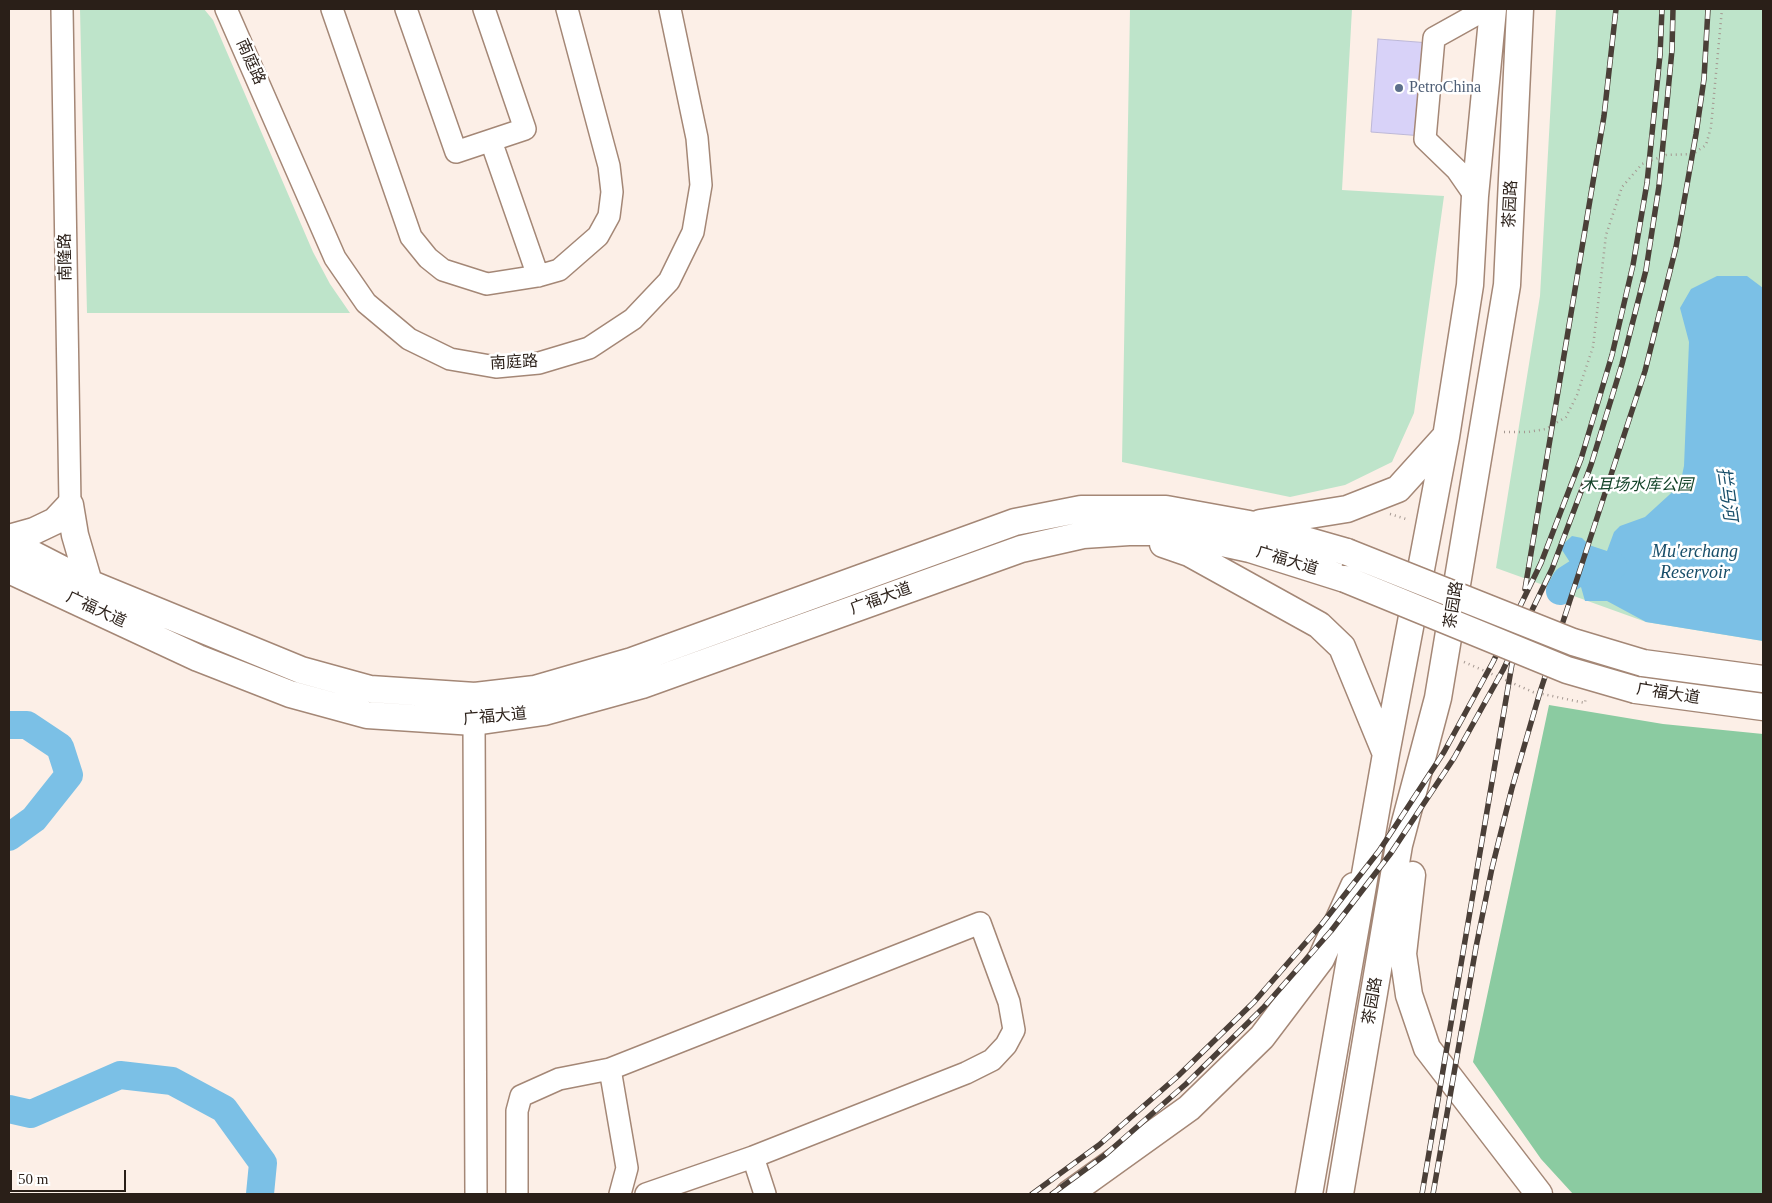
<!DOCTYPE html>
<meta charset="utf-8">
<style>
body{margin:0}
#map{position:relative;width:1772px;height:1203px;overflow:hidden;background:#fcefe7;font-family:"Times New Roman",serif}
canvas{display:block}
.frame{position:absolute;inset:0;border:10px solid #2a1f18;pointer-events:none}
.scale{position:absolute;left:10px;top:1170px;width:116px;height:22px;box-sizing:border-box;border:2px solid #2a1f18;border-top:0;padding-left:6px;font-size:15px;line-height:18px;white-space:nowrap;color:#2a1f18;-webkit-text-stroke:4px #fff;paint-order:stroke}
</style>
<div id="map">
<canvas width="1772" height="1203"></canvas>
<div class="frame"></div>
<div class="scale">50 m</div>
</div>
<script>
const c = document.querySelector('canvas').getContext('2d');
c.lineJoin = 'round';
function fill(path, color) { c.fillStyle = color; c.fill(path, 'evenodd'); }
const poly = rows => new Path2D(rows.map(r => 'M' + r).join(''));
function trace(path, color, width, dash) { c.strokeStyle = color; c.lineWidth = width; c.lineCap = dash ? 'butt' : 'round'; c.setLineDash(dash || []); c.stroke(path); }
function write(font, color, halo, rows, align = 'center') {
  c.font = font + ' "Times New Roman","Noto Sans SC",serif'; c.lineWidth = 5; c.setLineDash([]); c.textBaseline = 'middle'; c.strokeStyle = halo; c.fillStyle = color; for (const [text, x, y, turn = 0] of rows) {
    c.save(); c.translate(x, y); c.rotate((+turn || 0) * Math.PI / 180); c.textAlign = isNaN(turn) ? turn : align; if (halo) c.strokeText(text, 0, 0); c.fillText(text, 0, 0); c.restore();
  }
}
const green = poly([
 [80,9,204,9,213,20,313,252,330,284,350,313,87,313],
 [1130,9,1352,9,1342,190,1444,196,1414,413,1392,462,1345,485,1290,497,1122,462],
 [1556,9,1763,9,1763,641,1646,622,1496,568,1540,296]
]);
const forest = poly([
 [1549,705,1663,724,1763,734,1763,1194,1573,1194,1541,1159,1473,1062]
]);
const water = poly([
 [1717,276,1747,276,1763,288,1763,641,1646,622,1607,601,1585,601,1577,573,1560,547,1572,536,1582,538,1589,545,1607,551,1614,532,1620,526,1645,517,1680,485,1684,466,1689,342,1680,308,1691,289]
]);
const river = poly([
 [1560,591,1566,580,1577,573,1613,566],
 [9,725,27,725,60,747,69,775,34,819,9,837],
 [9,1109,31,1114,120,1075,172,1081,224,1109,263,1163,260,1194]
]);
const building = poly([
 [1378,39,1430,43,1423,136,1371,132,1378,39]
]);
const path = poly([
 [1504,432,1528,432,1546,429,1566,417,1577,395,1593,347,1606,235,1622,187,1642,164,1666,155,1693,154,1706,145,1711,127,1722,9],
 [1390,514,1406,519],
 [1464,662,1533,692,1585,703,1586,697]
]);
const minor = poly([
 [62,9,70,505],
 [226,9,335,258,366,303,409,339,450,359,496,367,539,363,589,348,633,319,669,281,693,232,701,185,697,138,670,9],
 [332,9,411,237,428,258,443,270,487,284,538,276,559,270,598,236,609,216,612,192,609,166,567,9],
 [406,9,456,152,525,129,484,9],
 [491,141,538,276],
 [1475,196,1457,170,1425,139,1434,38,1486,9],
 [474,722,476,1194],
 [610,1069,980,923,1009,1002,1014,1030,1006,1045,992,1060,966,1073,753,1157,646,1194],
 [753,1157,765,1194],
 [517,1194,517,1111,521,1096,559,1079,610,1069,627,1168,620,1194]
]);
const major = poly([
 [70,505,75,535,89,583],
 [1260,523,1347,509,1398,489,1445,437],
 [9,538,34,531,55,521,70,505],
 [9,542,89,583,301,670,370,689,475,696,535,689,632,661,1015,522,1081,509,1166,509,1249,524,1347,552],
 [1163,544,1189,553,1319,625,1342,647,1386,754],
 [9,570,198,658,290,694,367,715,474,722,544,712,642,685,1021,549,1083,535,1129,532,1172,532,1250,549,1345,579],
 [1643,663,1763,679],
 [1636,690,1763,707],
 [1412,875,1403,954,1409,995,1427,1048,1539,1194],
 [1069,1194,1189,1108,1262,1037,1321,959,1354,886],
 [1309,1194,1386,754,1446,437,1470,285,1475,196,1493,9],
 [1340,1194,1399,845,1438,698,1507,285,1520,9]
]);
const rail = poly([
 [1525,589,1604,116,1616,9],
 [1032,1194,1099,1145,1178,1076,1254,1002,1321,925,1379,851,1444,752,1493,662,1541,563,1581,459,1612,355,1633,265,1647,183,1660,55,1662,9],
 [1052,1194,1105,1155,1186,1084,1263,1008,1331,931,1391,853,1454,758,1503,670,1552,569,1591,465,1622,364,1646,270,1659,186,1672,50,1673,9],
 [1422,1194,1513,658],
 [1433,1194,1476,947,1492,868,1512,788,1540,692,1645,371,1676,247,1696,134,1704,79,1708,9]
]);
const majorBridge = poly([
 [1347,552,1573,642,1643,663],
 [1345,579,1567,670,1636,690]
]);
const markers = [
 [1399,88,5,"#5c6f8a"]
];
const streetNames = [
 ["南庭路",250,62,66],
 ["茶园路",1511,204,-87],
 ["南隆路",66,257,-91],
 ["南庭路",514,363,-3],
 ["广福大道",1287,561,17],
 ["广福大道",881,599,-20],
 ["茶园路",1454,605,-81],
 ["广福大道",96,610,25],
 ["广福大道",1668,694,9],
 ["广福大道",495,717,-5],
 ["茶园路",1373,1001,-80]
];
const serviceNames = [
 ["PetroChina",1409,88]
];
const parkNames = [
 ["木耳场水库公园",1637,486]
];
const waterNames = [
 ["拦马河",1726,494,82],
 ["Mu'erchang",1695,552],
 ["Reservoir",1695,573]
];
fill(green, '#bee4ca');
fill(forest, '#8bcba1');
fill(water, '#7bc0e6');
trace(river, '#7bc0e6', 28);
fill(building, '#d8d2f8');
trace(building, '#bdb8d7', 1);
trace(minor, '#a48776', 24);
trace(major, '#a48776', 29);
trace(path, '#a49891', 2.5, [1, 4]);
trace(minor, '#fff', 21);
trace(major, '#fff', 26);
trace(rail, '#4a3f38', 5.5);
trace(rail, '#fff', 4, [11]);
trace(majorBridge, '#a48776', 29, []);
trace(majorBridge, '#fff', 26);
for (const [x, y, r, color] of markers) { const dot = new Path2D(); dot.arc(x, y, r, 0, 2 * Math.PI); c.fillStyle = color; c.fill(dot); trace(dot, '#fff', 2); }
write('16px', '#2a1f18', '#fff', streetNames);
write('16px', '#4e5e75', '#fff', serviceNames, 'left');
write('italic 16px', '#124328', '#fff', parkNames);
write('italic 18px', '#184e69', '#fff', waterNames);
</script>
